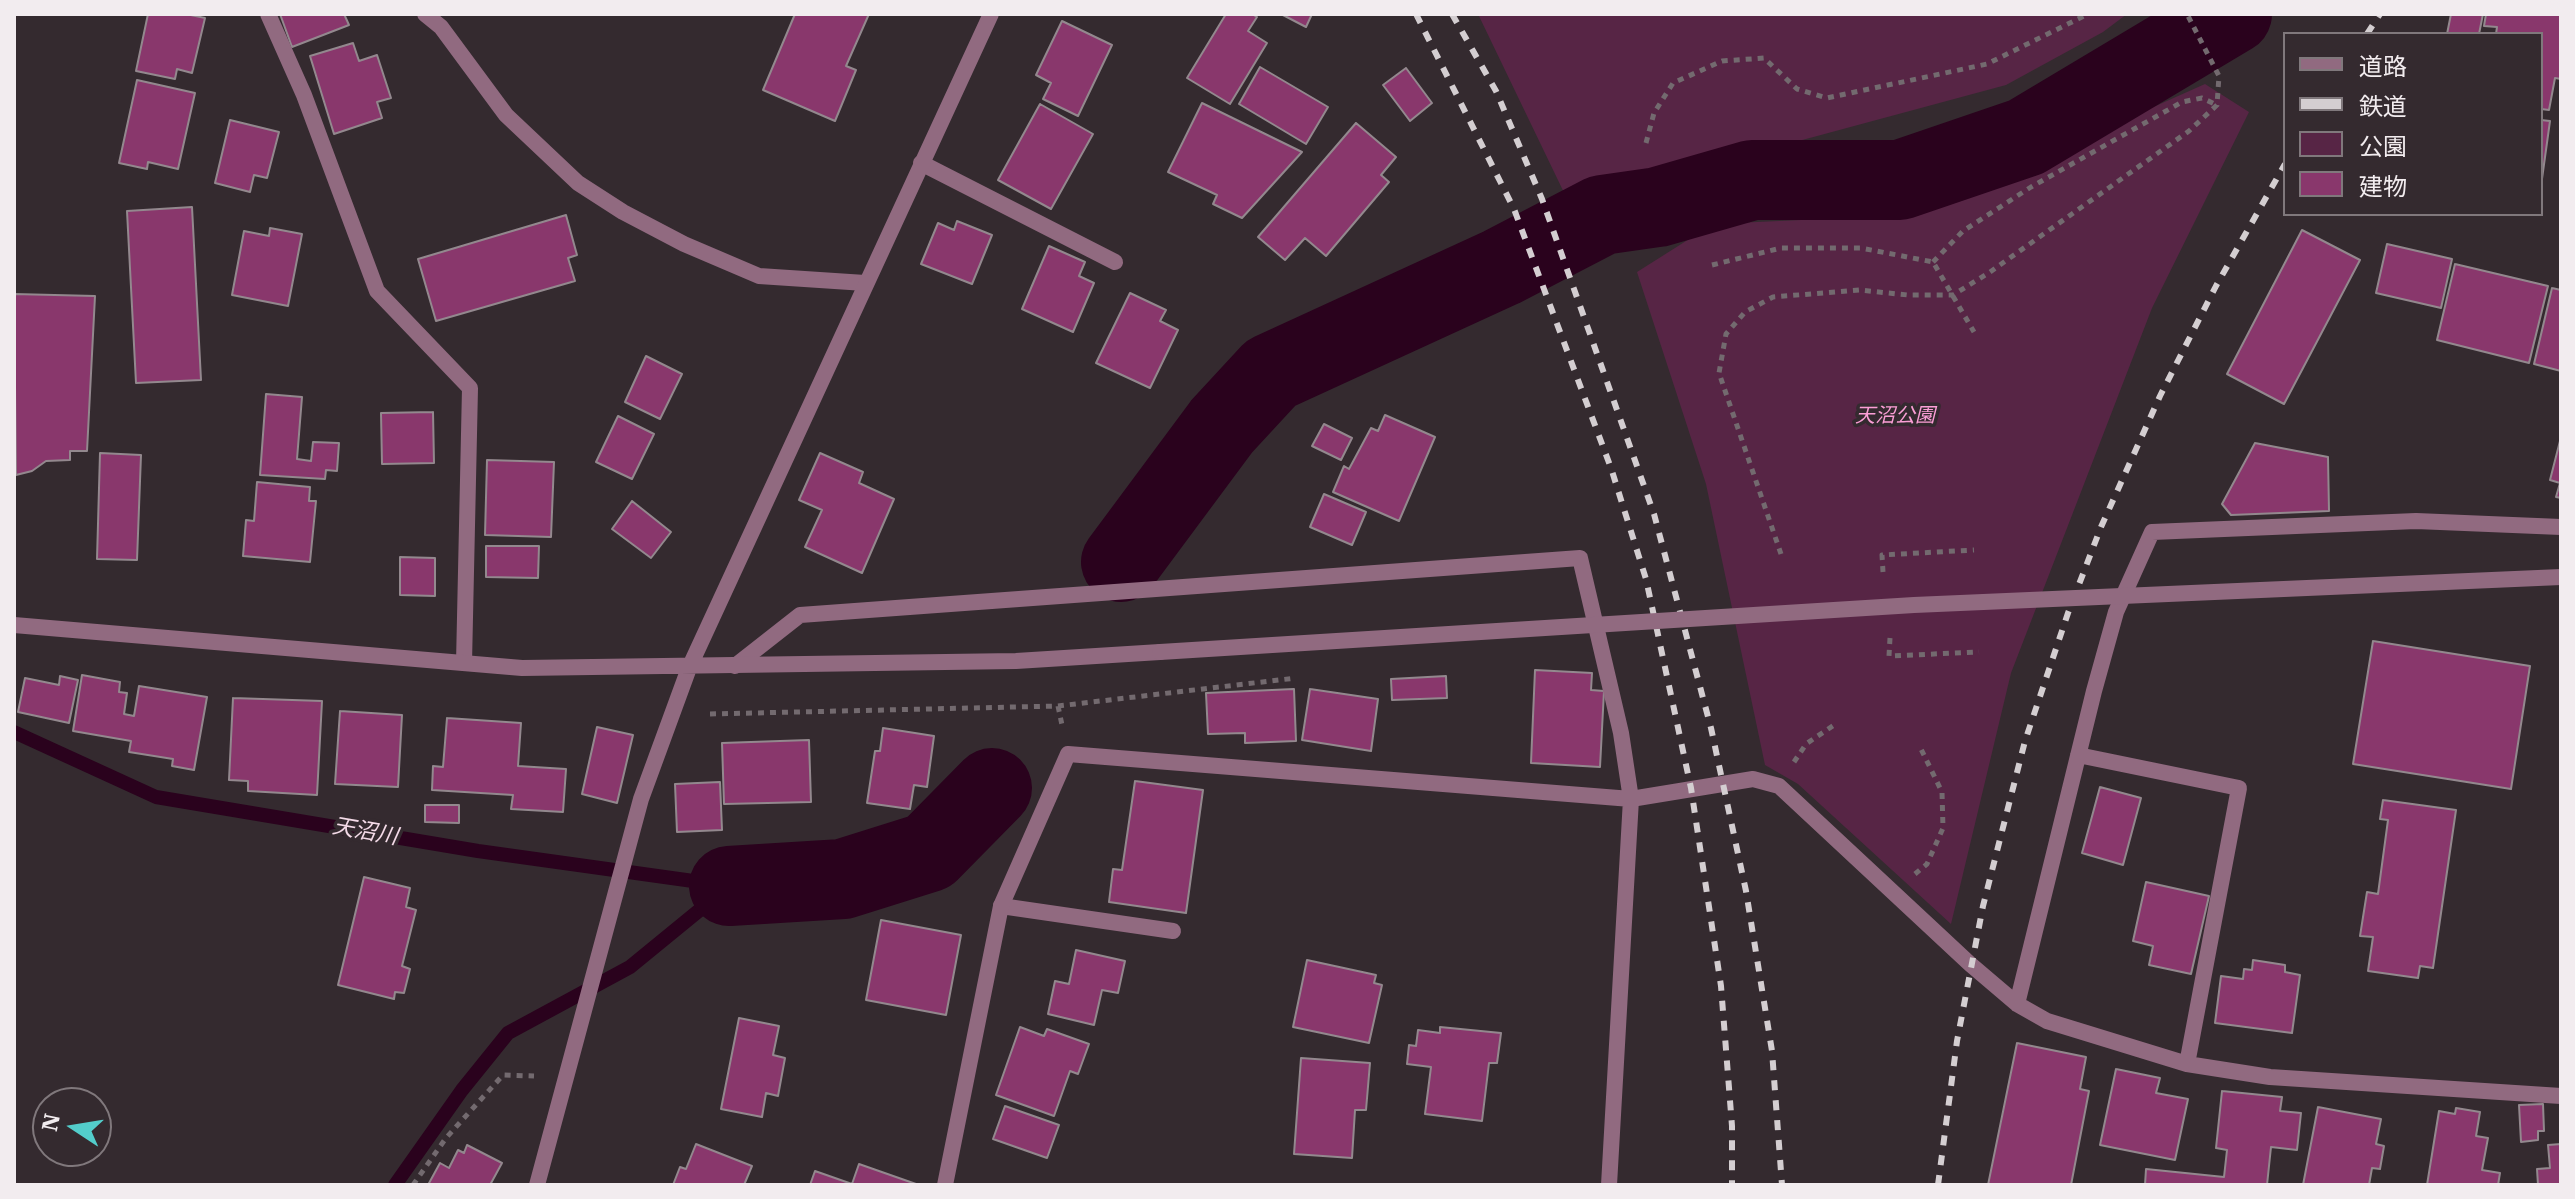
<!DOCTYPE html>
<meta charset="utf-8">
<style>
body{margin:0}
#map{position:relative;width:2575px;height:1199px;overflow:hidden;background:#342a2f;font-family:"IBM Plex Serif","Noto Sans JP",serif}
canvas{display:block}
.frame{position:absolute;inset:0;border:16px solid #f2ecef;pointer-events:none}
.legend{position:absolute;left:2283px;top:32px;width:260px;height:184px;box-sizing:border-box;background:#342a2f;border:2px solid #80787c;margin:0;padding:10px 14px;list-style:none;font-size:24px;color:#f2ecef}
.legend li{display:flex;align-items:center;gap:16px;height:40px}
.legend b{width:40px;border:2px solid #80787c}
.north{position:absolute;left:32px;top:1087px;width:80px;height:80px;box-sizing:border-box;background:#342a2f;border:2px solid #80787c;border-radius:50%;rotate:282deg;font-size:22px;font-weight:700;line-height:32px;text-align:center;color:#f2ecef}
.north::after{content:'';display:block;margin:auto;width:28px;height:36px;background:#53cdcb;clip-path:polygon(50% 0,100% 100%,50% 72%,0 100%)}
</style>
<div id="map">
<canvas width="2575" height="1199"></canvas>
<div class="frame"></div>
<ul class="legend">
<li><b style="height:10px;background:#916a80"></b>道路</li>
<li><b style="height:10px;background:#d4ced1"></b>鉄道</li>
<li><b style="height:22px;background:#572545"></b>公園</li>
<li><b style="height:22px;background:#89376c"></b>建物</li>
</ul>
<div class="north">N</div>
</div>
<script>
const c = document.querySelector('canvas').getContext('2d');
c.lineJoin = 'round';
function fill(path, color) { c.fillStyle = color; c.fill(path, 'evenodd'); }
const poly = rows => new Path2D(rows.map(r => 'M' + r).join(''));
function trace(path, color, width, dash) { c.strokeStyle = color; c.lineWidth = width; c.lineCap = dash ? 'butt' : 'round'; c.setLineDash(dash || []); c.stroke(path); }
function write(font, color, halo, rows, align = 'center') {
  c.font = font + ' "IBM Plex Serif","Noto Sans JP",serif'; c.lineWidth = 7; c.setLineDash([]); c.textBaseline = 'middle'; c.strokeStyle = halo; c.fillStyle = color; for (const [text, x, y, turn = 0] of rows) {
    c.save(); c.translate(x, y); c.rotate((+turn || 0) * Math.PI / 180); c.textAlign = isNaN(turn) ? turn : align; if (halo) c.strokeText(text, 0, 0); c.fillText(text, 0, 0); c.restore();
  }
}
const green = poly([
 [1478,14,2127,14,2103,32,2006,85,1569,203],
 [2205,84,2249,112,2152,308,2011,673,1951,924,1798,784,1765,765,1706,484,1637,272,1713,224,1911,215]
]);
const stream = poly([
 [14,732,156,797,478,851,729,886],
 [395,1185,462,1090,508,1033,630,967,729,886]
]);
const river = poly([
 [1121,562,1222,426,1271,373,1502,267,1602,215,1658,207,1752,180,1900,180,2026,137,2232,14],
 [729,886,843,879,929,852,992,788]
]);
const building = poly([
 [148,14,186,14,205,18,192,73,177,69,175,79,136,71,148,14],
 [280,14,344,14,349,25,292,47,280,14],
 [795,14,869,14,846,66,856,70,835,121,763,90,795,14],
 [1226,14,1252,14,1257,17,1248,31,1267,43,1230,104,1187,78,1226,14],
 [1281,14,1312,14,1306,27,1281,14],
 [2451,14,2483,14,2479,34,2447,34,2451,14],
 [2486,14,2561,14,2561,79,2555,78,2549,110,2541,109,2541,34,2496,34,2497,27,2484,26,2486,14],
 [1062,21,1112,45,1078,116,1043,99,1051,83,1036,75,1062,21],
 [353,43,359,61,377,55,391,98,377,102,382,118,334,134,310,56,353,43],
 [1260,67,1328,107,1306,144,1239,104,1260,67],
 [1406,68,1432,103,1410,121,1383,85,1406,68],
 [137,80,195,93,178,169,148,162,147,169,119,163,137,80],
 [1202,103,1302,152,1242,218,1213,204,1217,195,1168,172,1202,103],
 [1040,104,1093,134,1051,209,998,180,1040,104],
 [230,120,279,132,267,178,254,175,250,192,215,183,230,120],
 [2541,120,2550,121,2541,186,2541,120],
 [1356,123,1396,157,1381,175,1389,182,1326,256,1305,238,1285,260,1258,237,1356,123],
 [192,207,201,380,136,383,127,211,192,207],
 [566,215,577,255,568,258,575,281,436,321,418,259,566,215],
 [957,221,992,235,972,284,921,264,938,223,954,230,957,221],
 [270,228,302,234,288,306,232,295,244,231,269,236,270,228],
 [2302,230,2360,260,2284,404,2227,374,2302,230],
 [2387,244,2452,259,2441,308,2376,293,2387,244],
 [1049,246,1085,262,1079,276,1094,283,1073,332,1022,309,1049,246],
 [2455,264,2548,286,2529,363,2437,340,2455,264],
 [2552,288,2561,290,2561,371,2534,364,2552,288],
 [1130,293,1166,310,1160,321,1178,330,1150,388,1096,363,1130,293],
 [14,294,95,296,87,451,70,451,70,460,46,461,32,471,16,475,14,294],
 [646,356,682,374,660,419,625,402,646,356],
 [266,394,302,397,297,459,311,461,313,442,339,443,337,471,326,470,325,479,260,475,266,394],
 [433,412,434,463,382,464,381,413,433,412],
 [1385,415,1435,437,1399,521,1333,492,1344,466,1349,469,1371,428,1378,431,1385,415],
 [618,416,654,434,632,479,596,462,618,416],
 [1324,424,1352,438,1341,460,1312,446,1324,424],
 [2560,441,2561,442,2561,498,2556,497,2560,483,2550,480,2560,441],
 [2255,443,2328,457,2329,511,2231,515,2222,504,2255,443],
 [100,453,141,455,137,560,97,559,100,453],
 [820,453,863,472,859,483,894,499,862,573,805,547,822,510,799,500,820,453],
 [487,460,554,462,551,537,485,535,487,460],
 [257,482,310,487,309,501,316,501,310,562,243,556,246,520,254,521,257,482],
 [1324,494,1366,512,1352,545,1310,527,1324,494],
 [632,501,671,532,651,558,612,529,632,501],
 [486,546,539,546,538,578,486,577,486,546],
 [400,557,435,558,435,596,400,595,400,557],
 [2373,641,2530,666,2511,789,2353,764,2373,641],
 [1535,670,1592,673,1591,690,1604,691,1600,767,1531,763,1535,670],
 [82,675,120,682,119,692,127,693,124,714,134,716,139,686,207,697,194,770,172,766,173,759,129,752,131,741,73,731,82,675],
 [60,676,78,680,69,723,18,712,25,678,59,685,60,676],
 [1446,676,1447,698,1392,700,1391,679,1446,676],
 [1294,689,1296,741,1245,743,1245,733,1208,734,1206,693,1294,689],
 [1310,689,1378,699,1371,751,1302,740,1310,689],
 [233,698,322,701,317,795,248,791,248,781,229,780,233,698],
 [340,711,402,715,398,787,335,784,340,711],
 [447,718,521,723,518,766,566,769,563,812,511,809,513,795,432,790,433,766,443,767,447,718],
 [597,727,633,735,617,803,582,794,597,727],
 [883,728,934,736,927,787,914,785,910,809,867,803,875,751,880,751,883,728],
 [809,740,811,802,724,804,722,743,809,740],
 [1135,781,1203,790,1186,913,1109,902,1113,869,1122,870,1135,781],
 [720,782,722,830,677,832,675,784,720,782],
 [2100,787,2141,798,2123,865,2082,853,2100,787],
 [2383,800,2456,810,2433,968,2420,966,2418,978,2368,971,2373,937,2360,936,2367,892,2378,894,2388,820,2380,819,2383,800],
 [425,805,459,805,459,823,425,822,425,805],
 [364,877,410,888,406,907,416,910,402,966,410,969,404,993,395,992,394,999,338,985,364,877],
 [2146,882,2209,896,2191,974,2149,965,2153,946,2133,941,2146,882],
 [881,920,961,935,946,1015,866,1000,881,920],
 [1076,950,1125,961,1118,993,1102,990,1094,1025,1048,1014,1055,981,1069,984,1076,950],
 [1307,960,1376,975,1374,983,1382,985,1369,1043,1293,1027,1307,960],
 [2253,960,2285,965,2285,972,2300,975,2292,1033,2215,1023,2221,976,2243,979,2244,969,2252,970,2253,960],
 [739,1018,779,1026,773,1055,785,1058,778,1096,766,1093,762,1117,721,1109,739,1018],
 [1020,1027,1044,1036,1047,1029,1089,1044,1078,1074,1070,1071,1054,1116,996,1095,1020,1027],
 [1440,1027,1501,1033,1497,1063,1489,1063,1482,1121,1425,1114,1431,1067,1407,1064,1409,1045,1416,1046,1418,1030,1440,1033,1440,1027],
 [2017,1043,2086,1057,2080,1089,2089,1091,2071,1185,1988,1185,2017,1043],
 [1301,1058,1370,1063,1366,1110,1355,1110,1352,1158,1294,1154,1301,1058],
 [2116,1069,2160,1078,2156,1093,2188,1099,2175,1160,2100,1145,2116,1069],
 [2222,1091,2282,1097,2280,1111,2301,1113,2297,1150,2271,1147,2267,1185,2145,1185,2146,1169,2224,1177,2227,1150,2216,1148,2222,1091],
 [2543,1104,2544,1131,2538,1131,2538,1140,2521,1142,2519,1105,2543,1104],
 [1005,1106,1059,1125,1047,1158,993,1139,1005,1106],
 [2318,1107,2381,1119,2376,1144,2384,1146,2380,1169,2372,1168,2369,1185,2303,1185,2318,1107],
 [2456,1108,2480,1112,2476,1136,2488,1138,2482,1170,2500,1173,2498,1185,2427,1185,2439,1111,2455,1114,2456,1108],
 [696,1144,752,1166,744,1185,673,1185,680,1167,686,1169,696,1144],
 [2561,1144,2561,1185,2538,1185,2537,1169,2550,1168,2548,1145,2561,1144],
 [467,1145,502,1163,490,1185,428,1185,440,1163,449,1168,458,1150,464,1153,467,1145],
 [859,1164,916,1184,915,1185,810,1185,815,1171,852,1184,859,1164]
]);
const path = poly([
 [1646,143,1654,113,1673,83,1722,61,1764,58,1797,89,1827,98,1987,64,2088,14],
 [1933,262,1963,231,2031,187,2182,102,2202,98,2217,105],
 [1712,265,1781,248,1861,248,1933,262,1974,332],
 [1781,554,1719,373,1726,334,1745,312,1773,297,1859,290,1908,295,1953,295,1990,272,2189,131,2217,105,2219,76,2187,14],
 [1883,572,1882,555,1974,550],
 [1890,638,1889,656,1979,652],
 [1058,706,1062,725],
 [710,714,1058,706,1296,678],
 [1794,762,1806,744,1834,725],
 [1915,874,1927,864,1943,828,1942,792,1921,749],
 [413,1185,446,1138,503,1075,534,1076]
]);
const service = poly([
 [268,14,304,95,377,291,470,388,464,663],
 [921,163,1115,262],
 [1001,906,1173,931]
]);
const minor = poly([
 [425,14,441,27,506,115,578,183,623,212,684,244,759,276,865,283],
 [735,666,800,615,1580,558,1621,733,1631,799,1609,1185],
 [2078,755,2239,788,2187,1064],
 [2017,1004,2094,691,2116,612,2152,532,2416,521,2561,527],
 [945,1185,1001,906,1068,754,1631,799,1753,779,1779,786,1970,964,2017,1004,2047,1021,2187,1064,2270,1077,2561,1096]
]);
const tertiary = poly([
 [14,625,522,668,1016,661,1160,652],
 [537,1185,641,799,689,668,991,14]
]);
const rail = poly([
 [1416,14,1514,209,1611,468,1646,579,1691,788,1721,986,1732,1126,1732,1185],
 [1452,14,1496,91,1542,199,1654,514,1711,728,1746,891,1772,1051,1782,1185],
 [2367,34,2380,14],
 [1938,1185,1957,1041,1983,906,2025,741,2068,613,2101,527,2160,396,2216,286,2285,164]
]);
const tertiaryBridge = poly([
 [1160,652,1914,605,2561,577]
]);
const parkNames = [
 ["天沼公園",1895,416]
];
const waterNames = [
 ["天沼川",365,832,10]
];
fill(green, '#572545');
trace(stream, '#2a021d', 14);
trace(river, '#2a021d', 80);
fill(building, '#89376c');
trace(building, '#93888e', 2);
trace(path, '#736a6f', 5, [6, 6]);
trace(service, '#916a80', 16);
trace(minor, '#916a80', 16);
trace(tertiary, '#916a80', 16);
trace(rail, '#d4ced1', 6, [10, 10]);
trace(tertiaryBridge, '#916a80', 16);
write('italic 20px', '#fa9ed5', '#342a2f', parkNames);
write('italic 22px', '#f4dbe8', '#342a2f', waterNames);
</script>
